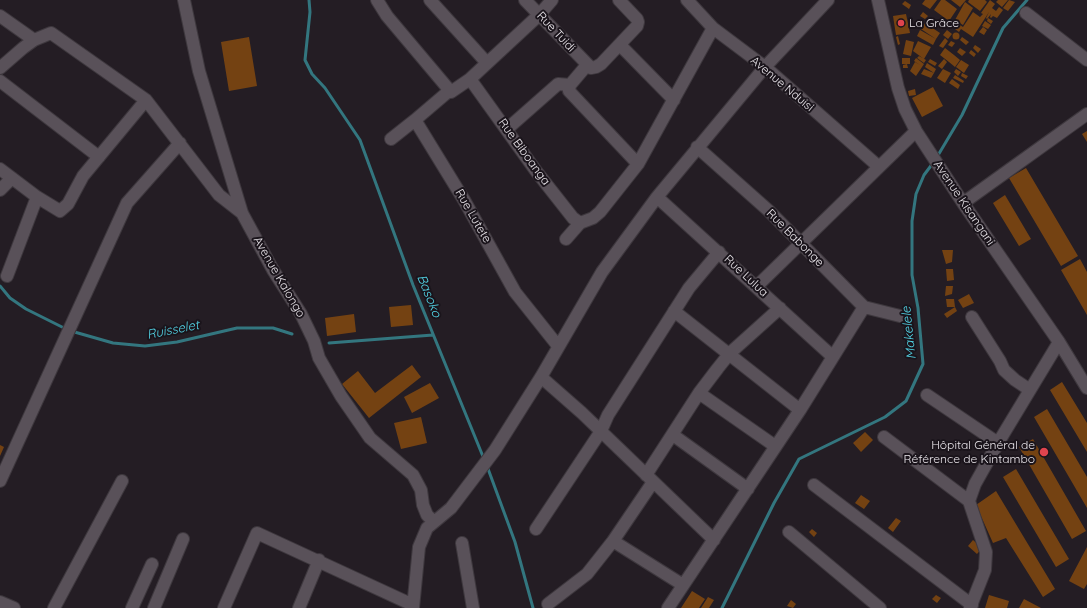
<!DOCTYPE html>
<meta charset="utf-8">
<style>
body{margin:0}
canvas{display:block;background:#241d24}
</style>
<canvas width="1087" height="608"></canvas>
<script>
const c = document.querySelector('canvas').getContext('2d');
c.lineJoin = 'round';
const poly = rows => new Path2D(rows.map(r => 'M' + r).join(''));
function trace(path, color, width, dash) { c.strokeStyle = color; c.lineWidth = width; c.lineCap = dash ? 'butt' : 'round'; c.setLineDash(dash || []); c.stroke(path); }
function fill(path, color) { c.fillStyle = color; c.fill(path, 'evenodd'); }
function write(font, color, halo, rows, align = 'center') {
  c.font = font + ' Quicksand,sans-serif'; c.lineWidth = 4; c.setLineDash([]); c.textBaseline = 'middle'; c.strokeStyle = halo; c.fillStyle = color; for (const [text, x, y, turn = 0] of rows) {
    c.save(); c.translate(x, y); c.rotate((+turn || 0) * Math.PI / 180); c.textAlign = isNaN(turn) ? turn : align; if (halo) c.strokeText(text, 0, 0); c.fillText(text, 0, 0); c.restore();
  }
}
const stream = poly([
 [309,0,310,12,305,60,312,74,325,88,360,140,413,285,484,459],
 [937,157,962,115,1003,28,1027,0],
 [0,286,10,298,26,309,66,329],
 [71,331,113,343,145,346,177,342,237,328,273,328,292,334],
 [329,343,433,335],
 [487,466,515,542,533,608],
 [722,608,774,503,799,459,885,417,906,401,923,364,918,308,912,275,912,221,916,194,924,175,933,163]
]);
const building = poly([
 [925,0,937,0,930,9,922,4],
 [941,0,945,0,957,9,949,21,934,10],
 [951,0,966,0,960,7],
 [969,0,985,0,987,2,980,11,968,2],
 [990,0,995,4,992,8,996,11,999,7,1003,10,997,18,993,16,991,18,990,17,991,14,987,19,986,18,989,12,973,37,961,29,959,32,955,29,958,24,963,27,973,12,980,17,983,14,981,13],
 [998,0,1008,0,1002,7,996,2],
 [1009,0,1015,2,1008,11,1003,8],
 [905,1,911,5,909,9,902,4],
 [965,2,973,8,963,25,955,20],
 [923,12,928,16,925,19,920,16],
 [906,14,910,33,896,35,893,16],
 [931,18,938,22,934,28,927,23],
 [988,18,993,21,991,24,987,21],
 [985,21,991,25,988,29,982,26],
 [925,23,940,33,936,39,921,29],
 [940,23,944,26,942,29,937,26],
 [983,27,987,30,984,35,979,32],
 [920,30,936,39,933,45,917,36],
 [947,30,952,34,948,39,943,35],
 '952.5 36a3.5 3.5 0 1 1 7 0a3.5 3.5 0 1 1-7 0Z',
 [898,36,900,44,898,45,896,37],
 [249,37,257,86,229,91,221,42],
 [962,37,969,42,966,45,960,40],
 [945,38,948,41,943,48,939,46],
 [906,40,914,42,911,56,903,54],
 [918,41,931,47,924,59,913,51],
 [951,41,955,43,952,47,948,45],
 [975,45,981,49,978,53,973,48],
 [945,48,954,55,949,62,940,55],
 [960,48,966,52,962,56,957,52],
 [971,50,976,54,974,57,969,53],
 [954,55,960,60,955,67,949,62],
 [919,56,926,60,924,63,917,58],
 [902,58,910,58,910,64,902,64],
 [916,58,924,64,916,76,910,71,915,62,920,65,914,61],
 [930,59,937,63,935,66,928,62],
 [944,59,947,62,942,69,938,66],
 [961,60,969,65,964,73,956,67],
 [927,63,936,69,934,73,925,67],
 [907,64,908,68,903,68,903,65],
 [924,69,934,73,931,78,921,74],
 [943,69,951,73,945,83,937,78],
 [956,69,961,72,958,76,954,72],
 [962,73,968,76,966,79,961,76],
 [955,75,964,81,963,83,953,78],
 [952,79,960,85,958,89,949,83],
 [933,87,943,106,922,117,912,98],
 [915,89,916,95,909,96,908,91],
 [1087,131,1087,142,1082,134],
 [1026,168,1078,256,1061,266,1009,178],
 [1005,195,1031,239,1019,246,993,203],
 [942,250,953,250,952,262,946,264],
 [1080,259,1087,272,1087,315,1061,270],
 [946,269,953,269,954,280,947,281],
 [946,286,953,286,952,294,945,296],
 [969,294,974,303,963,308,958,300],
 [946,299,954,299,955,307,957,311,947,318,944,314,955,307,947,307],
 [411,305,413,325,391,327,389,307],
 [354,314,356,332,327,336,325,318],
 [412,365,421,377,369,418,342,384,358,371,375,393],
 [1062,382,1087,423,1087,452,1050,390],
 [430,383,439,398,412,413,404,397],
 [1047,409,1087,477,1087,508,1034,417],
 [421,417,427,443,401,449,394,423],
 [865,432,873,440,861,452,853,443],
 [1033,439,1086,531,1072,539,1019,447],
 [0,445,4,447,0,456],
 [1016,469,1069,559,1056,567,1003,477],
 [996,491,1055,589,1043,597,1006,538,993,543,976,505],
 [861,495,870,501,864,509,855,503],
 [896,518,901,521,893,532,888,528],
 [812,529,817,533,814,537,809,532],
 [973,540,982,548,977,554,968,546],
 [1087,547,1087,584,1084,589,1069,581],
 [692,591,705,599,699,608,681,608],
 [936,595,941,598,937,603,932,599],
 [989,595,1009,601,1007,608,985,608],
 [708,597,714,600,709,608,701,608],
 [1024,599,1041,608,1019,608],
 [791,600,796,604,793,608,787,606]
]);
const minor = poly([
 [184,0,199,71,242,213,273,270,301,314,314,341,319,358,341,396,370,438,413,475,421,490,423,505,427,515,434,522],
 [377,0,387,16,451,92,470,79,539,15,552,0],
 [430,0,487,63],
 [525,0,591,68,596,67,601,64,637,26,638,22,637,19,619,0],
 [687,0,713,28,765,67,878,166],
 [878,0,898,88,905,109,916,131,963,203,1059,342,1087,388],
 [1026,13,1087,60],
 [0,16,34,40],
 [620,45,674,100],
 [587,65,570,85,569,91,638,164],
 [0,68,23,48,34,40,51,33,146,100,219,195,242,213],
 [470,79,536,171,573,218,580,223],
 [0,81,99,157],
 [449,91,415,120,464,200,515,292,558,346],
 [507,129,558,84,570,85],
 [391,139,415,120],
 [697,147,769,211,864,307,900,316],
 [0,169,37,197,60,211,68,204,83,176,146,100],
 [0,190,12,178],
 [657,197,833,357],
 [963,203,1087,114],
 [566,239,580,223,593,218,600,212,638,164,713,28],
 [7,276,37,197],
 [757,286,916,131],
 [674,311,800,410],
 [972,317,1000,361,1004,370,1015,380,1030,390],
 [541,377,582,413,714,540],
 [699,393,775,446],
 [927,395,998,443],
 [673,435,748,489],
 [884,437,969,501],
 [646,475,699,393,718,368,730,353,780,308],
 [0,481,127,203,180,143],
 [814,485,972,605],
 [536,529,601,431,608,415,689,288,719,252],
 [789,532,880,608],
 [613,541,683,585],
 [462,543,473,608],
 [0,602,14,608],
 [548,604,587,574,613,541,653,482],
 [54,608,122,481],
 [132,608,152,564],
 [154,608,183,539],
 [224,608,257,533,413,605],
 [299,608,319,560],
 [413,608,419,547,427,528,451,508,495,450,541,377,602,272,657,197,765,67,828,0],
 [668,608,800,410,864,307],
 [970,608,985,570,986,552,969,501,975,484,998,443,1059,342]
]);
const markers = [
 [901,23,4,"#e0444e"],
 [1044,452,5,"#e0444e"]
];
const poiNames = [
 ["La Grâce",909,23],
 ["Hôpital Général de",1035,445,"right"],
 ["Référence de Kintambo",1035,459,"right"]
];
const streetNames = [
 ["Rue Tuidi",556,32,47],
 ["Avenue Nduisi",782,84,40],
 ["Rue Biboanga",524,152,54],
 ["Avenue Kisangani",964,203,56],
 ["Rue Lutete",473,216,60],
 ["Rue Babonge",795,238,45],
 ["Rue Lulua",746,276,43],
 ["Avenue Kalongo",279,277,60]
];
const waterNames = [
 ["Basoko",429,296,68],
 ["Ruisselet",173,330,-11],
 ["Makelele",909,333,-96]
];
trace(stream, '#33767f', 3);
fill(building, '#744212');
trace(minor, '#3e383e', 14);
trace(minor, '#595159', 12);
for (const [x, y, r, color] of markers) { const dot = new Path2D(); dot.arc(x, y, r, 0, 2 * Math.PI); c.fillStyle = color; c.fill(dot); trace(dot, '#1a141b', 1.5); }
write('12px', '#eae6eb', '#1a141b', poiNames, 'left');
write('12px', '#eae6eb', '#1a141b', streetNames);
write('italic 13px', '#54d7e9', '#1a141b', waterNames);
</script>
